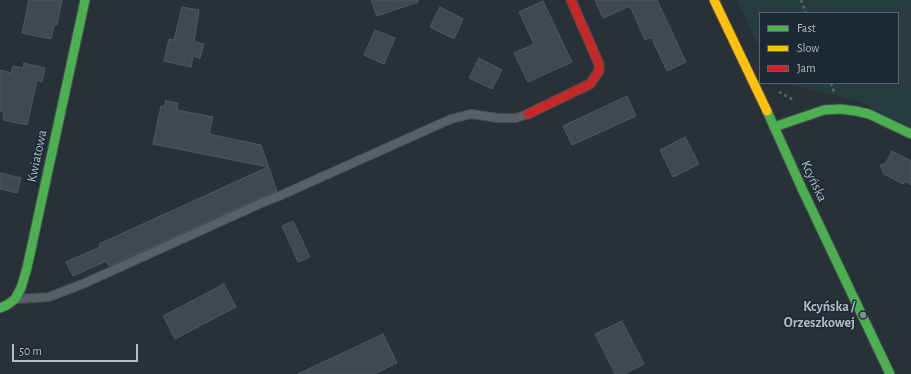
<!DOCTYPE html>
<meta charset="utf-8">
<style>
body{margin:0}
#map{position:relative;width:911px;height:374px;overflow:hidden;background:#293138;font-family:"Alegreya Sans",sans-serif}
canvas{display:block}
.legend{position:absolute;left:759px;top:12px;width:140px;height:72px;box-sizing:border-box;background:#1c2833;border:1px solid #58646f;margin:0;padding:5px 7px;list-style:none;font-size:12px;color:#b2bdc9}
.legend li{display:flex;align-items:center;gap:8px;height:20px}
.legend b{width:20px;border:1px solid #58646f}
.scale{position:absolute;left:12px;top:344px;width:126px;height:18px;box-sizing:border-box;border:2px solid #b2bdc9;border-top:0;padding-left:5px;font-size:12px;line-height:14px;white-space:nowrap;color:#b2bdc9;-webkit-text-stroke:3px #1c2833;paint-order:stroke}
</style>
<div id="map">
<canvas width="911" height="374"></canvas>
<ul class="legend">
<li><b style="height:5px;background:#4caf50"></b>Fast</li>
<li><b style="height:5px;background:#ffc107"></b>Slow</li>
<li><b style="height:5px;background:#c62828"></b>Jam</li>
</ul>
<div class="scale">50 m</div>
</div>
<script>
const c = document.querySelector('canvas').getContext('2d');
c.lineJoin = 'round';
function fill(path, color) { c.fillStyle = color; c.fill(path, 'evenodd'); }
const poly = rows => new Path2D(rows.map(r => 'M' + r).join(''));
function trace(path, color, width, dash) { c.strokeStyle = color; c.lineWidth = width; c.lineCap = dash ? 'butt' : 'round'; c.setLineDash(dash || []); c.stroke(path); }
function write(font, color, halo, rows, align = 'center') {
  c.font = font + ' "Alegreya Sans",sans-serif'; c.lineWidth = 3; c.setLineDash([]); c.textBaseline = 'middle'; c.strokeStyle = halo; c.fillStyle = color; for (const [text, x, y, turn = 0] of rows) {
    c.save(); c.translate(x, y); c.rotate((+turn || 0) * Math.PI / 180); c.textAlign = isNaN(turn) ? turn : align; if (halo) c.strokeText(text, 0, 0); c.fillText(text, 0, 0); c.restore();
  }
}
const green = poly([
 [737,0,911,0,911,128,858,101,782,83,898,83,898,13,760,13,760,50]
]);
const building = poly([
 [29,0,62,0,57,25,54,25,51,39,22,33,29,0],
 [371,0,418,0,418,2,377,16,371,0],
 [595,0,657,0,686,62,667,71,651,37,645,40,630,6,603,18,595,0],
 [543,1,572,62,528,82,514,53,534,44,519,12,543,1],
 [182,7,199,10,194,42,204,44,200,58,193,56,191,67,164,61,169,39,174,40,182,7],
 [440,7,463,19,454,39,430,27,440,7],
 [375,30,395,38,384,64,364,55,375,30],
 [479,58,502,70,492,89,469,78,479,58],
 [24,63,45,68,42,82,37,80,27,125,3,120,4,112,0,111,0,70,11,73,13,66,23,68,24,63],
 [627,96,636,116,572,145,563,126,627,96],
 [166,101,178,103,177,110,213,117,209,134,261,145,277,191,264,196,109,266,106,261,73,276,66,262,100,247,99,244,268,167,153,144,161,106,164,107,166,101],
 [685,137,699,164,673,177,660,150,685,137],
 [892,151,911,161,911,185,905,181,903,184,884,174,880,165,886,163,892,151],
 [0,173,21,178,17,193,0,189,0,173],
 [293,221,310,257,298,262,282,226,293,221],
 [224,284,236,307,175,339,163,316,224,284],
 [622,321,644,364,624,374,615,374,595,334,622,321],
 [383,334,397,363,374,374,298,374,383,334]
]);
const path = poly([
 [801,0,806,13],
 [831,83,834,92],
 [779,92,794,100]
]);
const lane = poly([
 [18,299,49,297,85,283,266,201,277,197,451,119,471,114,498,118,516,118,528,114]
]);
const fast = poly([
 [767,111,803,191,890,374],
 [774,127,824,110,840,109,856,111,869,114,911,134],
 [0,308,7,305,15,299,21,288,27,268,85,0]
]);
const slow = poly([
 [714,0,767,111]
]);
const jam = poly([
 [528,114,590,84,599,71,599,64,571,0]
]);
const markers = [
 [863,315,4,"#828c96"]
];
const streetNames = [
 ["Kwiatowa",37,156,-78],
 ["Kcyńska",814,181,65]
];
const poiNames = [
 ["Kcyńska /",855,307],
 ["Orzeszkowej",855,323]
];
fill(green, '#263c3e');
fill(building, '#41484e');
trace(building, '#51585f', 1);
trace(lane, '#474d53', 10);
trace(fast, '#474d53', 11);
trace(slow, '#474d53', 11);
trace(jam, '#474d53', 11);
trace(path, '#5c6369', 2.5, [3, 3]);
trace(lane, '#595f66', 8);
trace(fast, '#4caf50', 9);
trace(slow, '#ffc107', 9);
trace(jam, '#c62828', 9);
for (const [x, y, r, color] of markers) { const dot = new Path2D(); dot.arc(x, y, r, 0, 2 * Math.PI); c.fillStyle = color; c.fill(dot); trace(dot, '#1c2833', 1.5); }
write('14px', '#b2bdc9', '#1c2833', streetNames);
write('bold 14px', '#b2bdc9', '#1c2833', poiNames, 'right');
</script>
